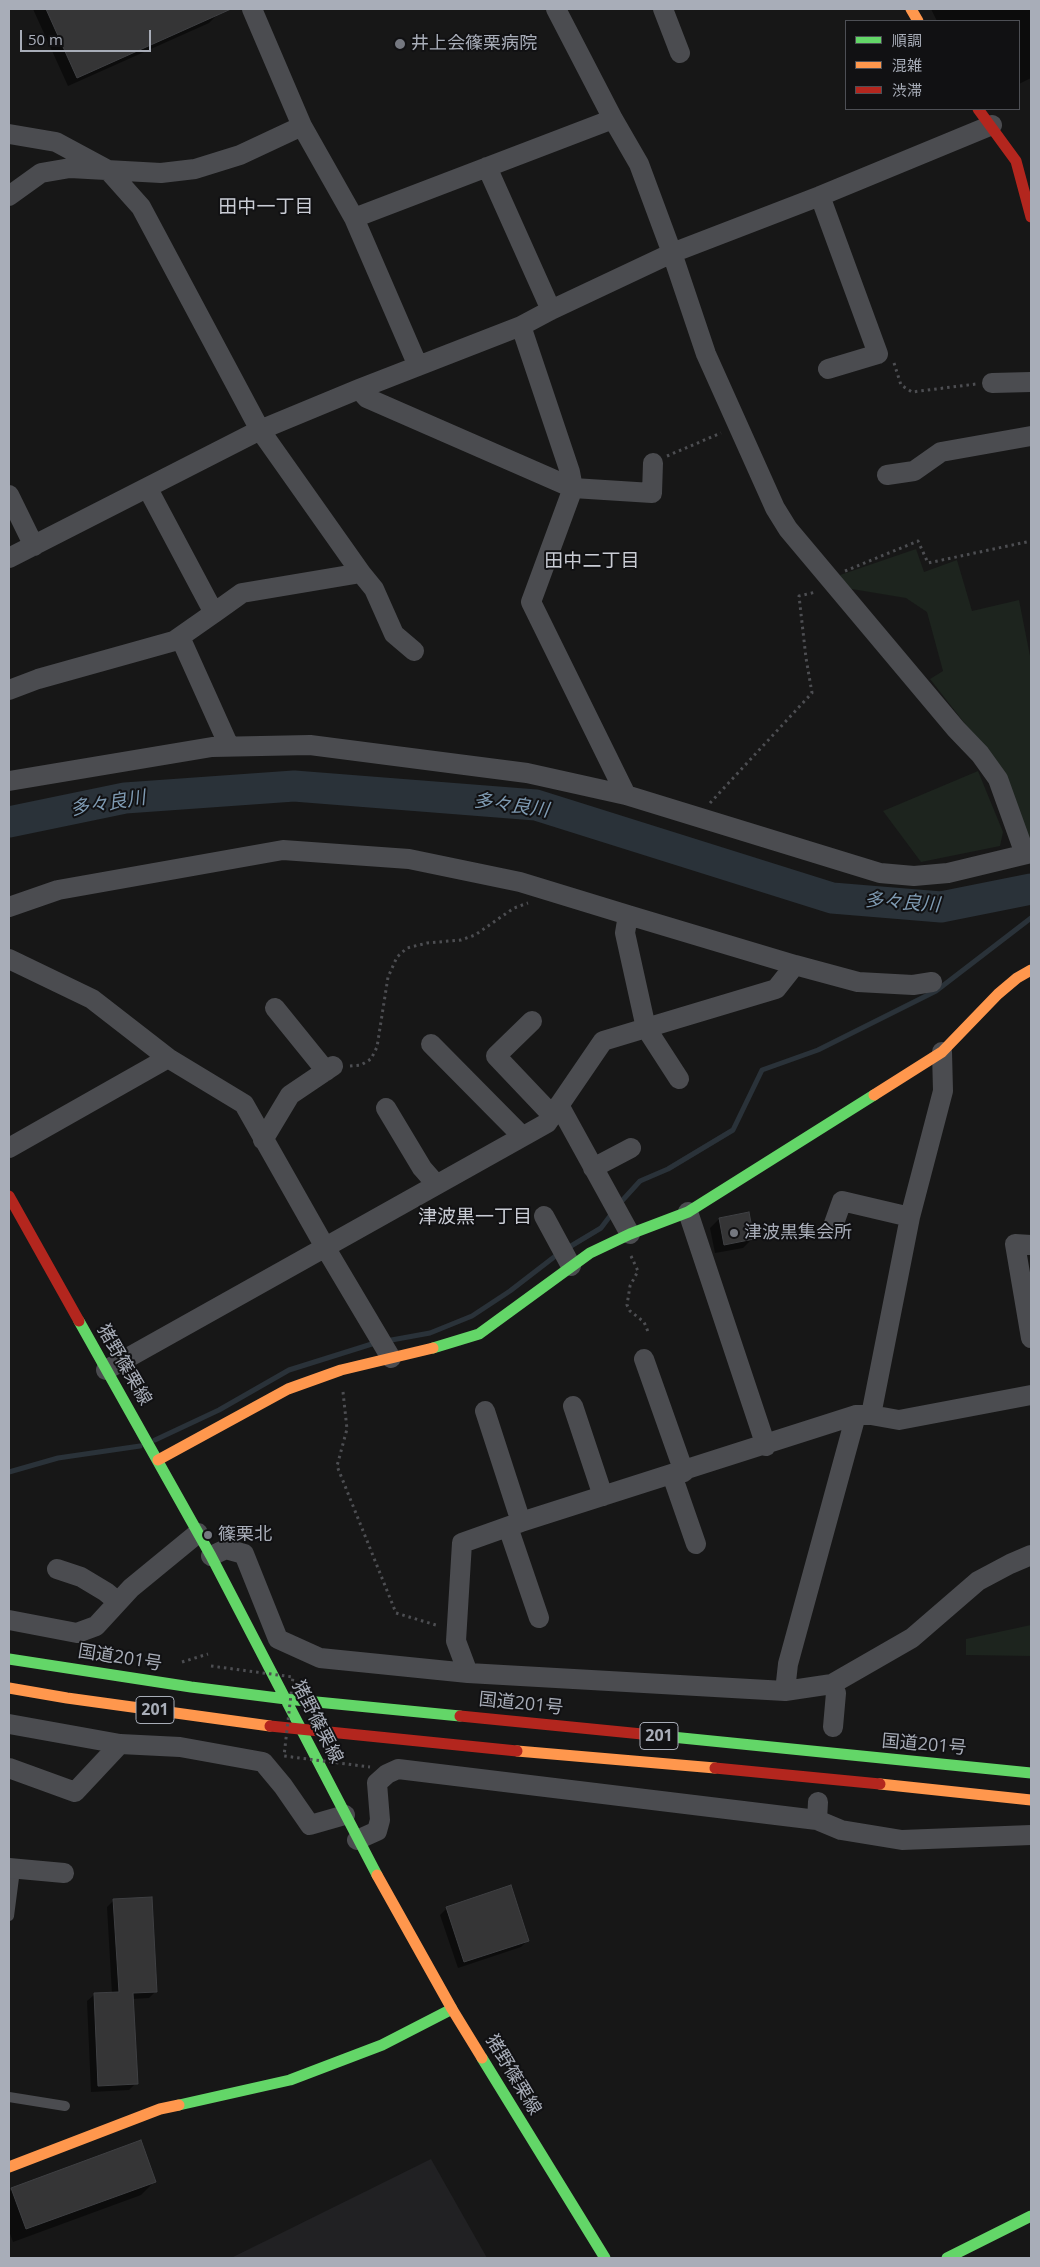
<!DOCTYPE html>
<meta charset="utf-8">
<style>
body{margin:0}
#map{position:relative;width:1040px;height:2267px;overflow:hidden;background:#171717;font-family:"Open Sans","Noto Sans JP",sans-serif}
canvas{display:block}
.frame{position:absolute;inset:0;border:10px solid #a8adb8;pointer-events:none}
.legend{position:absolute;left:845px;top:20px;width:175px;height:90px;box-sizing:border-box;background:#111113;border:1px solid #4d4f55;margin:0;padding:6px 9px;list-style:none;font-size:15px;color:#a8adb8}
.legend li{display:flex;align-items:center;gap:10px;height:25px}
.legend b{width:25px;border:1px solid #4d4f55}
.scale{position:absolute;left:20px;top:30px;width:131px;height:22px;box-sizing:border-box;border:2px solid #a8adb8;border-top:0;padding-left:6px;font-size:15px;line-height:18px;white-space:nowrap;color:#a8adb8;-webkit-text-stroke:4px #111113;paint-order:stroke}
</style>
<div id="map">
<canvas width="1040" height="2267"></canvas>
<div class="frame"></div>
<ul class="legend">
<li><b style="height:6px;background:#63d668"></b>順調</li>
<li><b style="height:6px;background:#ff974d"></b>混雑</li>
<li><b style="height:6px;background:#b3261e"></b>渋滞</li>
</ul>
<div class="scale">50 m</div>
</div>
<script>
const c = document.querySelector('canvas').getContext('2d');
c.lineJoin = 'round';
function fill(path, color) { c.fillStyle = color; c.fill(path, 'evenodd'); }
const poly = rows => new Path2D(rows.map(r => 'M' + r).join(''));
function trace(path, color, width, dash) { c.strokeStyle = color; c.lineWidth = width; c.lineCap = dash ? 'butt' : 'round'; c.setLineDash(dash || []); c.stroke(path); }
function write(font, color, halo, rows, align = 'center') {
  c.font = font + ' "Open Sans","Noto Sans JP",sans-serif'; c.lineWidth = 4; c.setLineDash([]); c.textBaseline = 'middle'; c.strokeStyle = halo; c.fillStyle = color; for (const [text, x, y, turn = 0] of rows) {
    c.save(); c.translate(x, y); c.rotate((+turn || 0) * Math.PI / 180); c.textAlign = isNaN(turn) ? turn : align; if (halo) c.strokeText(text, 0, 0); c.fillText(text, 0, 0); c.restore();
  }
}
const built = poly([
 [431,2159,487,2258,231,2258]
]);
const green = poly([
 [916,549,924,572,957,560,972,611,1019,600,1031,661,1031,838,1028,839,998,766,930,679,943,671,927,612,906,598,846,588,840,575],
 [978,771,1003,832,1000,846,921,862,883,811],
 [1031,1625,1031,1656,966,1655,966,1639]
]);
const shadow = poly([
 [33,9,216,9,218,14,209,23,68,86],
 [931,9,1031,9,1031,78,1019,84,1019,21,937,21],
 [719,1219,752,1239,743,1248,715,1253,710,1228],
 [114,1900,156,1991,149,1998,132,1999,136,2083,129,2090,91,2092,87,2001,94,1995,112,1994,107,1907],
 [447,1908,528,1940,521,1947,458,1968,440,1915],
 [155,2181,141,2195,13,2242,9,2231,9,2192,12,2189]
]);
const stream = poly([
 [620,1203,640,1181,668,1169,733,1130,762,1070,818,1050,936,991,1031,918],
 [566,1249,601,1228,613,1212],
 [386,1341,430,1333,472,1316,510,1291,558,1254],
 [155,1440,219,1410,289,1370,375,1343],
 [9,1472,58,1458,140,1446]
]);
const river = poly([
 [9,822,125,798,294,786,536,805,832,898,941,907,1031,889]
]);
const building = poly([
 [46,9,231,9,77,78,46,9],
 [749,1212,754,1239,724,1245,719,1218,749,1212],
 [511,1885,529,1941,464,1962,446,1907,511,1885],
 [152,1897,157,1992,133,1993,138,2084,98,2086,94,1993,119,1992,113,1899,152,1897],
 [141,2140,156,2182,26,2229,11,2188,141,2140]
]);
const path = poly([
 [894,363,901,385,912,392,976,384],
 [667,456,721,433],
 [845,571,918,541,928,563,1031,541],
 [710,803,812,693,806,658,799,596,816,592],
 [350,1066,361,1065,371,1059,377,1047,388,977,397,957,407,948,427,943,461,940,475,935,514,908,528,903],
 [631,1256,638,1271,630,1286,627,1305,630,1311,644,1322,649,1334],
 [343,1392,347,1429,337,1466,396,1613,439,1626],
 [182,1662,208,1654]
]);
const lane = poly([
 [9,1916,15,1870],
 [9,2097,65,2106]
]);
const street = poly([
 [252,9,302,126,354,218],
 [556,9,613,119,639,164,672,253,706,354,775,508,788,529,956,729,980,754,998,779,1025,854],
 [663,9,680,53],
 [9,134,56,142,108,170,141,207,260,430,361,573,242,593,214,613],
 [487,167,551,310],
 [9,196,41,173,70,168,161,173,195,169,240,155,302,126],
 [820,196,878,354,828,369],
 [521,326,570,472,573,488,652,493,653,463],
 [418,366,354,218,613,119],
 [992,383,1031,382],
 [359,389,367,398,573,488,531,602,626,795],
 [887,475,914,471,941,452,1031,436],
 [9,495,34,546],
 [9,558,260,430,359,389,521,326,551,310,672,253,820,196,992,125],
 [361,573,374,589,394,634,414,651],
 [180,637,229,746],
 [9,690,38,679,174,641,214,613,148,489],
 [9,781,212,747,310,745,527,773,626,795,880,873,914,876,948,873,1031,853],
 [9,907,58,890,283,850,409,859,520,882,628,915],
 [9,959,92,999,168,1058,9,1148],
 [795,965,858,982,913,985,932,982],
 [275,1008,326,1071],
 [532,1021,496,1056,552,1115],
 [431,1044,522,1136],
 [168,1058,244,1104,325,1247,391,1358],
 [559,1105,630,1234],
 [386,1108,422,1168,436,1184],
 [263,1140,290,1095,333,1066],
 [593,1168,631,1148],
 [688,1212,766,1446],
 [544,1216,571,1266],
 [832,1229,842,1201,910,1217],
 [1031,1245,1015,1244,1031,1338],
 [644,1359,684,1472],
 [106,1370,547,1123,603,1041,646,1028,776,989,795,965,628,915,625,933,646,1028,679,1079],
 [573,1406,603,1496],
 [485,1411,521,1522],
 [871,1415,910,1217,943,1091,942,1052],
 [672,1475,696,1544],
 [508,1527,539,1618],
 [211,1556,226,1549,244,1554,278,1639,320,1658,468,1673,785,1691,832,1684,912,1638,978,1581,1010,1564,1031,1555],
 [57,1569,81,1577,106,1592,118,1602],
 [9,1620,77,1633,96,1626,131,1588,198,1533],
 [468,1673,456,1641,462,1543,521,1522,856,1415,871,1415,899,1420,1031,1395],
 [832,1684,836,1693,833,1727],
 [785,1691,788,1664,856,1415],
 [9,1724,120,1744,180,1747,263,1762,283,1786,310,1825,345,1815],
 [9,1768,75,1792,120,1744],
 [817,1820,818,1802],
 [357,1840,377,1831,380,1820,377,1783,387,1774,398,1769,817,1820,841,1830,902,1840,1031,1835],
 [9,1868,64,1873]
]);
const fast = poly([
 [79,1321,211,1556,377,1875],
 [433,1348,479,1334,590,1253,630,1234,688,1212,874,1095],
 [9,1659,191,1687,286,1699,460,1716],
 [642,1734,1031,1773],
 [482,2058,605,2258],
 [179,2105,290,2080,382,2045,452,2009],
 [947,2258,1031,2216]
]);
const slow = poly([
 [911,9,918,21],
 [874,1095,942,1052,998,994,1017,978,1031,970],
 [158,1460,288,1389,341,1370,433,1348],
 [9,1688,67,1698,270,1726],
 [517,1751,715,1768],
 [880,1784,1031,1800],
 [377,1875,452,2009,482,2058],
 [9,2167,160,2109,179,2105]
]);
const jam = poly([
 [978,109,1016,161,1031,217],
 [9,1196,79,1321],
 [460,1716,642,1734],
 [270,1726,517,1751],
 [715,1768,880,1784]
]);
const pathBridge = poly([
 [211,1666,293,1677,284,1756,370,1767]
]);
const markers = [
 [400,44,6,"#757880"],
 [734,1233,5,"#757880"],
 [208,1535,5,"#757880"]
];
const shields = [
 [155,1710,38],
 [659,1736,38]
];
const shieldNames = [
 ["201",155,1710],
 ["201",659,1736]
];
const poiNames = [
 ["井上会篠栗病院",411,44],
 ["津波黒集会所",744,1233],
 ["篠栗北",218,1535]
];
const streetNames = [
 ["猪野篠栗線",124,1365,60],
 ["国道201号",120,1658,9],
 ["国道201号",521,1704,6],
 ["猪野篠栗線",317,1722,63],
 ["国道201号",924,1745,5],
 ["猪野篠栗線",513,2075,59]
];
const neighbourhoodNames = [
 ["田中一丁目",266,208],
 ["田中二丁目",592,562],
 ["津波黒一丁目",475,1218]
];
const waterNames = [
 ["多々良川",108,804,-9],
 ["多々良川",511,806,8],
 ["多々良川",902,903,4]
];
fill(built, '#212123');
fill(green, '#1d241e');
fill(shadow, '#0007');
trace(stream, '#2a3239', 5);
trace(river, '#2a3239', 31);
fill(building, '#353536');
trace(building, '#3f4043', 1);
trace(path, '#4d4e52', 3, [2.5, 4]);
trace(lane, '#4b4c50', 10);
trace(street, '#4b4c50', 20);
trace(fast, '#63d668', 11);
trace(slow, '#ff974d', 11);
trace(jam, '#b3261e', 11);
trace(pathBridge, '#4d4e52', 3, [2.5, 4]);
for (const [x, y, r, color] of markers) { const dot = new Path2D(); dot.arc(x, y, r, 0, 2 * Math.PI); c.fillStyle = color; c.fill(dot); trace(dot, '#111113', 2); }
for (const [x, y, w] of shields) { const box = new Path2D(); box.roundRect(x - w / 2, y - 13.5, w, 27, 4); c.fillStyle = '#111113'; c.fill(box); trace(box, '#a8adb8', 1); }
write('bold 16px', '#a8adb8', null, shieldNames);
write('18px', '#a8adb8', '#111113', poiNames, 'left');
write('18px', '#a8adb8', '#111113', streetNames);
write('19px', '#c9ccd4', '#111113', neighbourhoodNames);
write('italic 19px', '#7f9bb3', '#111113', waterNames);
</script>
